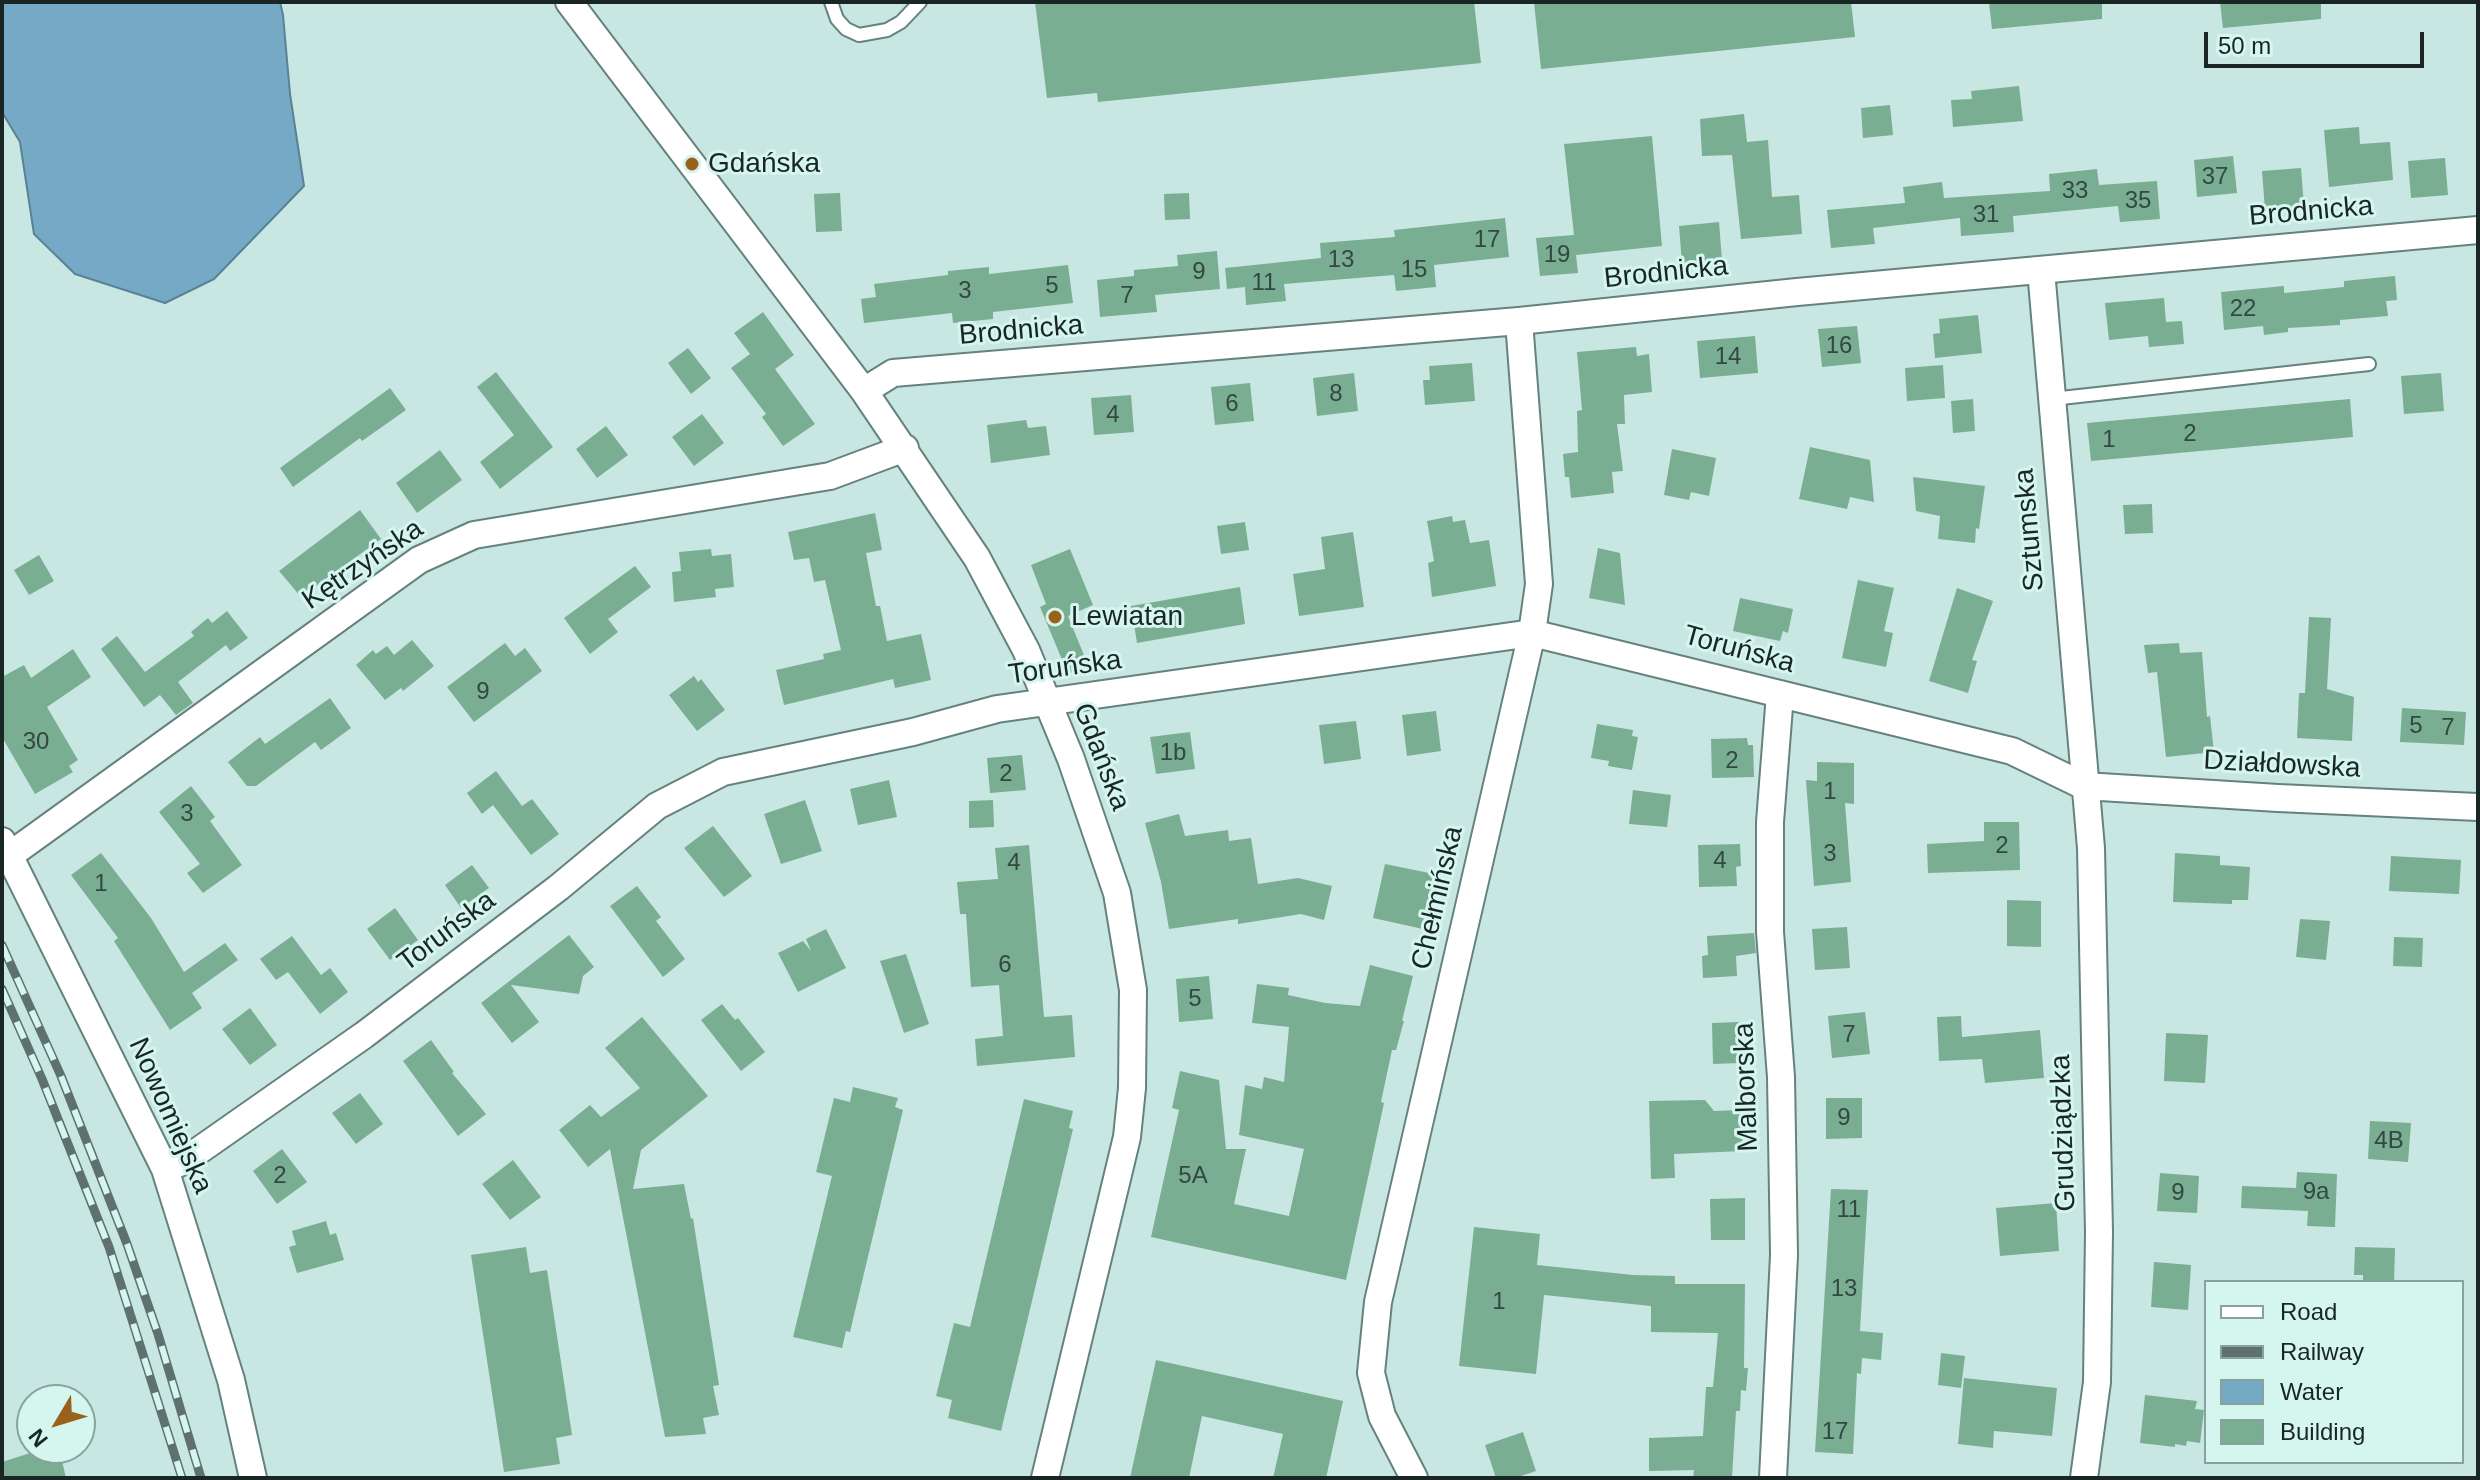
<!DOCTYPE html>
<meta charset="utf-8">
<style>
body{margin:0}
#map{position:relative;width:2480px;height:1480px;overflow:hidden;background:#c8e7e2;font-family:Arial,sans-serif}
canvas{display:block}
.frame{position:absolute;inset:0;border:4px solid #1a2624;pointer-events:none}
.legend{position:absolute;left:2204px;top:1280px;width:260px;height:184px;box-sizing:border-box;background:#d5f5ef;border:2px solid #8aa29e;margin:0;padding:10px 14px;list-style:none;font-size:24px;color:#1a2624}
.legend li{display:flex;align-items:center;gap:16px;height:40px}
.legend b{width:40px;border:2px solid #8aa29e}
.north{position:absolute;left:16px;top:1384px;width:80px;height:80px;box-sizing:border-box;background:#d5f5ef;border:2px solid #8aa29e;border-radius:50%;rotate:232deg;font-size:22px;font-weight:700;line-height:32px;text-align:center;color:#1a2624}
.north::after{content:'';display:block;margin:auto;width:28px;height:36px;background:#99621b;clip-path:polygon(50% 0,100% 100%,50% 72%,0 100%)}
.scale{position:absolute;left:2204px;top:32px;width:220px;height:36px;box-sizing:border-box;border:4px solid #1a2624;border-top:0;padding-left:10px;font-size:24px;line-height:28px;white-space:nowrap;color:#1a2624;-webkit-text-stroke:6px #d5f5ef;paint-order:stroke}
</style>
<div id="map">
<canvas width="2480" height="1480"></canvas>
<div class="frame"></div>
<ul class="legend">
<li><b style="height:10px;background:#fff"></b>Road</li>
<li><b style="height:10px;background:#5e716e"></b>Railway</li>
<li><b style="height:22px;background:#75a9c5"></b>Water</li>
<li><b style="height:22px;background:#7aae93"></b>Building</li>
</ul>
<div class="north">N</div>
<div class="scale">50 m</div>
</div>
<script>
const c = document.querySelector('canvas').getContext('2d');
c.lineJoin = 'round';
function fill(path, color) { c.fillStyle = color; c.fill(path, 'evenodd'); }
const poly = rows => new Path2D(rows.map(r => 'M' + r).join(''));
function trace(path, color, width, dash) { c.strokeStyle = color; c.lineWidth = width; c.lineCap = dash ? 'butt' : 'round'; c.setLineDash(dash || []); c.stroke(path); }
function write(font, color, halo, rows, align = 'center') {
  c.font = font + ' Arial,sans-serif'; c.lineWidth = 6; c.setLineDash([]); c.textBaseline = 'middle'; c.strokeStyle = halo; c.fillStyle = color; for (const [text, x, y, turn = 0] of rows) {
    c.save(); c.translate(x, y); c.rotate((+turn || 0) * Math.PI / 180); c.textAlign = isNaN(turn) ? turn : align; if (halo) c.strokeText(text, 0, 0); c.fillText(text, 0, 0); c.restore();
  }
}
const water = poly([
 [2,2,280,2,283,15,290,94,304,186,214,279,165,303,75,274,34,234,20,142,2,112,2,2]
]);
const building = poly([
 [1035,2,1474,2,1481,63,1098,102,1097,93,1047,98],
 [1534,2,1851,2,1855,37,1541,69],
 [1989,2,2102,2,2102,19,1992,29],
 [2220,2,2321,2,2321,19,2223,28],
 [2019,86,2023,121,1953,127,1951,100,1972,99,1971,91],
 [1890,105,1893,135,1863,138,1861,108],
 [1744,114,1747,142,1768,140,1772,197,1799,195,1802,234,1741,239,1732,155,1702,156,1700,119],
 [2359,127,2360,144,2390,142,2393,180,2329,187,2324,130],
 [1652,136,1662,246,1576,255,1578,273,1540,276,1536,238,1574,235,1564,144],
 [2233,156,2237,193,2197,197,2194,160],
 [2445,158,2448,195,2411,198,2408,161],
 [2301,168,2304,207,2265,210,2262,171],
 [2097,169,2099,185,2157,181,2160,219,2120,222,2118,206,2013,216,2014,232,1961,236,1960,218,1873,228,1875,244,1831,248,1827,210,1905,203,1903,187,1942,182,1944,198,2050,191,2049,174],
 [840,193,842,231,816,232,814,194],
 [1189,193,1190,219,1165,220,1164,194],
 [1505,218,1509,257,1434,265,1436,287,1396,291,1394,275,1284,284,1286,301,1246,305,1245,287,1227,289,1225,268,1321,258,1320,243,1395,237,1394,230],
 [1719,222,1722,260,1682,264,1679,226],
 [1217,251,1220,289,1155,295,1157,312,1100,317,1097,280,1134,276,1134,270,1178,266,1177,255],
 [1068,265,1073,303,993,312,993,319,953,323,952,313,864,323,861,299,876,297,874,284,948,275,948,271,989,267,989,274],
 [2395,276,2397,300,2386,301,2388,316,2340,320,2340,325,2288,328,2288,332,2264,335,2263,326,2224,330,2221,292,2284,286,2284,293,2344,287,2344,281],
 [2164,298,2166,322,2182,321,2184,344,2149,347,2148,336,2109,340,2105,303],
 [763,312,794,355,775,369,815,424,783,446,762,417,766,414,731,368,750,354,734,333],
 [1978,315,1982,353,1935,358,1933,334,1940,333,1939,319],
 [1857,326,1861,363,1822,367,1818,329],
 [1755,336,1758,373,1700,378,1697,341],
 [1636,347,1637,356,1649,354,1652,392,1624,395,1625,424,1617,424,1623,471,1612,472,1614,493,1571,498,1569,477,1565,477,1563,454,1578,452,1577,411,1582,410,1577,352],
 [688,348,711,378,691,394,668,363],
 [1472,363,1475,401,1425,405,1423,380,1430,380,1429,366],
 [1943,365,1945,398,1907,401,1905,368],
 [496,372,553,447,500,489,480,462,514,435,477,387],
 [1354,373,1358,411,1317,416,1313,378],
 [2441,373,2444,411,2404,414,2401,376],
 [1250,383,1254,421,1215,425,1211,387],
 [390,388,406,410,362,441,360,438,293,487,280,468],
 [1131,395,1134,432,1094,435,1091,398],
 [1973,399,1975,431,1953,433,1951,401],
 [2350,399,2353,437,2091,461,2087,423],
 [702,414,724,443,694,466,672,437],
 [1026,420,1028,428,1046,426,1050,455,991,463,987,425],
 [606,426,628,455,597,478,576,449],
 [1810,447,1870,460,1874,502,1850,497,1847,509,1799,499],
 [1672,449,1716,458,1709,496,1691,492,1689,500,1664,495],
 [440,450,462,480,417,513,396,483],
 [1913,477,1985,486,1979,529,1976,528,1975,543,1938,539,1940,516,1916,511],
 [2152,504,2153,533,2125,534,2123,505],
 [360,510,381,539,301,597,279,571],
 [875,513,882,550,866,553,876,606,880,606,887,641,921,634,931,680,895,688,893,679,784,705,776,670,824,659,823,654,841,650,825,580,814,582,809,558,794,560,788,532],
 [1452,516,1453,522,1465,520,1470,543,1489,540,1496,586,1432,597,1428,563,1434,561,1427,521],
 [1245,522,1249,550,1221,554,1217,526],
 [1353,532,1364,607,1299,616,1293,574,1325,569,1321,537],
 [1598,548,1620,553,1625,605,1589,598],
 [711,549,712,556,731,554,734,587,715,589,716,597,674,602,672,572,681,571,679,552],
 [1070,549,1093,605,1068,616,1088,665,1068,674,1040,607,1046,604,1031,565],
 [39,555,54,581,29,595,14,570],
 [635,566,651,587,608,619,618,632,590,654,564,618],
 [1858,580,1894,588,1884,631,1893,633,1886,667,1842,658],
 [1240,587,1245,624,1137,643,1131,606],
 [1957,588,1993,601,1972,660,1977,661,1968,693,1929,681],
 [1740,598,1793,609,1788,633,1783,631,1780,641,1733,631],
 [227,611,248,638,230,651,226,645,178,682,193,703,176,715,160,695,144,707,101,649,117,636,145,672,194,636,191,632,208,618,212,623],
 [2309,617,2331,618,2327,689,2354,697,2352,741,2297,738,2299,693,2305,693],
 [412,640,434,666,403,691,401,688,385,700,356,665,373,650,376,654,387,646,394,655],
 [505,643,515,656,525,648,542,671,474,722,447,687],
 [2179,643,2180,653,2202,652,2207,717,2210,716,2214,752,2166,757,2157,672,2148,673,2144,645],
 [73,649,91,677,47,707,78,760,69,766,73,772,35,794,2,737,2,677,24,665,31,678],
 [694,676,698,682,701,679,725,710,697,731,669,695],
 [330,698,351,728,321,750,315,742,256,786,247,786,228,762,260,737,265,744],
 [2402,708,2466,712,2464,745,2400,742],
 [1436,711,1441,751,1407,756,1402,715],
 [1356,721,1361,759,1324,764,1319,725],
 [1597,724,1633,730,1632,736,1638,737,1632,770,1608,766,1609,761,1591,758],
 [1190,732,1195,769,1156,774,1150,737],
 [1747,738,1748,745,1753,745,1754,777,1712,778,1711,739],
 [1022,755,1026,790,990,793,987,758],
 [1817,762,1854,763,1854,804,1845,803,1851,882,1814,886,1806,780,1817,781],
 [496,771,522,806,532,799,559,834,531,855,493,805,482,814,467,793],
 [889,780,897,817,858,825,850,789],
 [191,786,215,817,210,821,242,865,203,893,187,873,200,864,159,812],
 [1633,790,1671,795,1667,827,1629,824],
 [805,800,822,851,781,864,764,814],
 [993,800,994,827,969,828,969,801],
 [1179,814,1185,836,1228,830,1229,841,1251,838,1258,884,1298,878,1332,886,1324,920,1301,914,1238,924,1238,919,1169,929,1161,882,1145,823],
 [1984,822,2019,822,2020,870,1928,873,1927,844,1984,841],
 [713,826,752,876,724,897,684,848],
 [1740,844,1741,866,1736,867,1737,886,1699,887,1698,845],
 [1029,845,1044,1017,1072,1015,1075,1057,977,1066,975,1039,1003,1036,999,985,971,987,966,914,960,914,957,882,998,879,995,848],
 [101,853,151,918,184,972,225,943,238,960,192,993,202,1008,170,1030,114,941,118,938,71,875],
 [2175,853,2220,856,2220,865,2250,867,2248,900,2232,900,2232,904,2173,902],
 [2391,856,2461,860,2459,894,2389,891],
 [1385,864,1434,874,1423,929,1373,918],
 [472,865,489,888,461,908,445,885],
 [637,886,661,917,656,921,685,959,663,977,610,906],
 [2007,900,2041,901,2041,947,2007,946],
 [395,908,418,940,390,960,367,929],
 [2300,919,2330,921,2326,960,2296,957],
 [1847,927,1850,968,1815,970,1812,929],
 [826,929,846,968,798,992,778,953,803,941,811,951,806,939],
 [1754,933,1756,953,1736,956,1737,976,1703,978,1702,956,1708,955,1707,936],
 [569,935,594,967,583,976,579,994,511,985,539,1022,512,1043,481,1003],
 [292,936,321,975,330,968,348,992,320,1014,288,972,276,980,260,959],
 [2394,937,2423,938,2422,967,2393,966],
 [906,954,929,1024,904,1033,880,961],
 [1370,965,1413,976,1402,1021,1404,1021,1396,1050,1392,1050,1381,1102,1384,1103,1346,1280,1151,1237,1179,1110,1172,1108,1180,1071,1219,1080,1226,1149,1246,1149,1234,1204,1289,1216,1304,1149,1239,1135,1245,1085,1262,1089,1264,1077,1284,1082,1289,1027,1252,1023,1257,984,1289,988,1288,995,1325,1003,1360,1006],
 [1209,976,1213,1019,1179,1022,1176,979],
 [722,1004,735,1020,738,1018,765,1052,741,1071,701,1020],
 [250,1008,277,1045,250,1065,222,1029],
 [1865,1012,1870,1054,1832,1058,1828,1016],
 [1961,1016,1962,1037,2040,1030,2044,1078,1985,1083,1982,1059,1939,1061,1937,1017],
 [642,1017,708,1096,641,1150,633,1189,684,1184,691,1219,693,1218,719,1385,713,1386,719,1415,703,1418,706,1434,665,1437,610,1149,588,1167,559,1130,590,1105,601,1117,640,1088,605,1048],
 [1739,1022,1740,1063,1713,1064,1712,1023],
 [2166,1033,2208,1035,2205,1083,2164,1081],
 [431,1040,454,1072,452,1073,486,1114,458,1136,403,1061],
 [853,1087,898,1098,895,1107,903,1110,850,1332,846,1331,842,1348,793,1337,832,1176,816,1172,834,1098,850,1102],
 [360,1093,383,1124,356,1144,332,1113],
 [1826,1098,1862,1098,1862,1138,1826,1139],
 [1024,1099,1073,1111,1069,1128,1073,1129,1001,1431,948,1418,952,1400,936,1396,954,1323,970,1327],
 [1705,1100,1714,1111,1741,1110,1743,1151,1674,1154,1675,1178,1651,1179,1649,1101],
 [2370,1121,2411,1123,2408,1162,2368,1159],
 [282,1149,307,1182,277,1204,253,1171],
 [513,1160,541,1197,510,1220,482,1184],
 [2297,1172,2337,1174,2335,1227,2307,1226,2308,1211,2241,1208,2242,1186,2296,1188],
 [2160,1173,2199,1176,2197,1213,2157,1211],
 [1831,1189,1868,1190,1860,1331,1883,1333,1881,1360,1862,1358,1861,1374,1857,1373,1853,1454,1815,1452],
 [1745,1198,1745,1240,1711,1240,1710,1199],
 [2056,1203,2059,1251,2000,1256,1996,1208],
 [326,1221,330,1235,336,1233,344,1260,297,1273,289,1247,296,1245,292,1231],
 [1474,1227,1540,1234,1537,1265,1633,1275,1675,1276,1675,1284,1745,1284,1744,1368,1748,1368,1746,1391,1741,1390,1740,1411,1736,1411,1732,1478,1693,1478,1694,1470,1649,1471,1649,1438,1703,1436,1706,1387,1713,1387,1718,1333,1651,1332,1651,1306,1544,1295,1536,1374,1459,1366],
 [526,1247,530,1273,547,1270,572,1435,556,1438,560,1464,504,1472,471,1255],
 [2355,1247,2395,1248,2394,1282,2363,1282,2363,1275,2354,1275],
 [2154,1262,2191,1265,2188,1310,2151,1307],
 [1941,1353,1965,1356,1961,1388,1938,1385],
 [1156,1360,1343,1401,1326,1478,1273,1478,1283,1434,1202,1416,1189,1478,1130,1478],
 [1964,1378,2057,1388,2052,1436,1994,1431,1993,1448,1958,1444],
 [2145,1395,2197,1401,2195,1409,2204,1410,2200,1443,2187,1441,2186,1446,2175,1444,2175,1447,2140,1443],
 [1523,1432,1536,1471,1515,1478,1496,1478,1485,1445],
 [46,1448,59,1448,66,1478,2,1478,2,1462]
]);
const lane = poly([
 [831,2,837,19,846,29,859,35,887,30,901,22,920,2],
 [2052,399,2369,364]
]);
const street = poly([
 [569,2,864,391,977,558,1026,650,1071,759,1117,893,1133,990,1132,1088,1127,1137,1045,1478],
 [2041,270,2091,848,2099,1232,2097,1382,2084,1478],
 [864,391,893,373,1519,321,1797,292,2478,230],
 [2,841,165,1169,231,1380,253,1478],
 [10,855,419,560,474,535,830,476,905,448],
 [165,1169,184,1161,364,1035,558,888,657,806,723,772,913,732,997,709,1532,633,2012,751,2084,786,2278,798,2478,807],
 [1414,1478,1382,1416,1371,1373,1378,1302,1532,633,1539,584,1519,321],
 [1773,1478,1784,1255,1781,1077,1770,932,1770,822,1780,694]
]);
const rail = poly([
 [2,945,61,1076,127,1244,158,1334,201,1478],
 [2,989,42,1079,109,1247,182,1478]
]);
const markers = [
 [692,164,8,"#99621b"],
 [1055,617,8,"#99621b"]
];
const numberNames = [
 ["37",2215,177],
 ["33",2075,191],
 ["35",2138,201],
 ["31",1986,215],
 ["17",1487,240],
 ["19",1557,255],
 ["13",1341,260],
 ["15",1414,270],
 ["9",1199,272],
 ["11",1264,283],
 ["5",1052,286],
 ["3",965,291],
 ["7",1127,296],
 ["22",2243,309],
 ["16",1839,346],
 ["14",1728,357],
 ["8",1336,394],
 ["6",1232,404],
 ["4",1113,415],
 ["2",2190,434],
 ["1",2109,440],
 ["9",483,692],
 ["5",2416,726],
 ["7",2448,728],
 ["30",36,742],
 ["1b",1173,753],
 ["2",1732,761],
 ["2",1006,774],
 ["1",1830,792],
 ["3",187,814],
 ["2",2002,846],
 ["3",1830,854],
 ["4",1720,861],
 ["4",1014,863],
 ["1",101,884],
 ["6",1005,965],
 ["5",1195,999],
 ["7",1849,1035],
 ["9",1844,1118],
 ["4B",2389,1141],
 ["2",280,1176],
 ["5A",1193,1176],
 ["9a",2316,1192],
 ["9",2178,1193],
 ["11",1849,1210],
 ["13",1844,1289],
 ["1",1499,1302],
 ["17",1835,1432]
];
const poiNames = [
 ["Gdańska",708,164],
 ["Lewiatan",1071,617]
];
const streetNames = [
 ["Brodnicka",2311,212,-5],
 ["Brodnicka",1666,273,-6],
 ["Brodnicka",1021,331,-5],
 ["Sztumska",2030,530,-95],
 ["Kętrzyńska",363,565,-34],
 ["Toruńska",1739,650,15],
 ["Toruńska",1065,668,-8],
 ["Gdańska",1101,757,69],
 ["Działdowska",2282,765,3],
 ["Chełmińska",1438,898,-77],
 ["Toruńska",447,932,-37],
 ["Malborska",1747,1087,-92],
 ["Nowomiejska",170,1116,66],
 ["Grudziądzka",2064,1133,-92]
];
fill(water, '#75a9c5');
trace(water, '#5a8295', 2);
fill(building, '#7aae93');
trace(lane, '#65827e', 16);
trace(street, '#65827e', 30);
trace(lane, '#fff', 12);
trace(street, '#fff', 26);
trace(rail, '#5e716e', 9);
trace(rail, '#d5f5ef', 6, [18]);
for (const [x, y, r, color] of markers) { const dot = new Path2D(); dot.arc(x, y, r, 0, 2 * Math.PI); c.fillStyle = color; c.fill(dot); trace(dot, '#d5f5ef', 3); }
write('24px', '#324840', null, numberNames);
write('28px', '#1a2624', '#d5f5ef', poiNames, 'left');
write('28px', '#1a2624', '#d5f5ef', streetNames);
</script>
